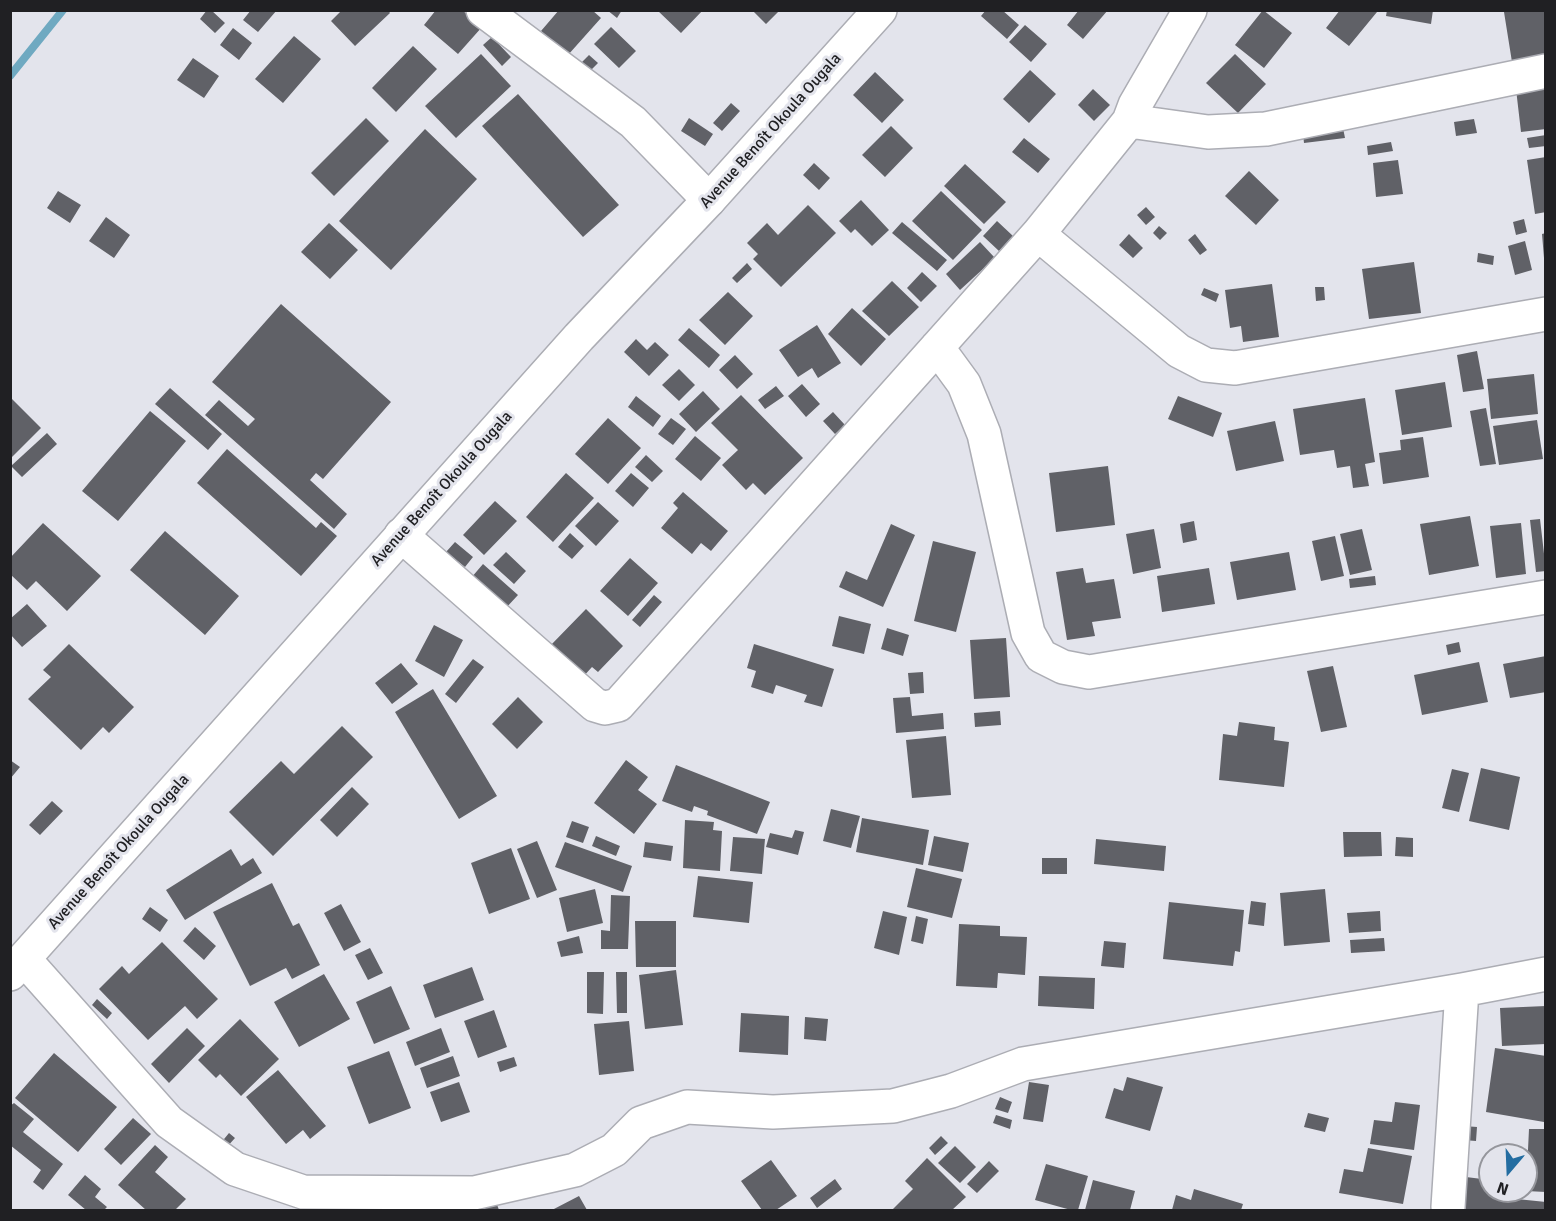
<!DOCTYPE html>
<meta charset="utf-8">
<style>
body{margin:0}
#map{position:relative;width:1556px;height:1221px;overflow:hidden;background:#e3e4ec;font-family:Signika,sans-serif}
canvas{display:block}
.frame{position:absolute;inset:0;border:12px solid #202023;pointer-events:none}
.north{position:absolute;left:1478px;top:1143px;width:60px;height:60px;box-sizing:border-box;background:#e3e4ec;border:2px solid #95969c;border-radius:50%;rotate:199deg;font-size:16px;font-weight:700;line-height:24px;text-align:center;color:#202023}
.north::after{content:'';display:block;margin:auto;width:21px;height:27px;background:#246da1;clip-path:polygon(50% 0,100% 100%,50% 72%,0 100%)}
</style>
<div id="map">
<canvas width="1556" height="1221"></canvas>
<div class="frame"></div>
<div class="north">N</div>
</div>
<script>
const c = document.querySelector('canvas').getContext('2d');
c.lineJoin = 'round';
const poly = rows => new Path2D(rows.map(r => 'M' + r).join(''));
function trace(path, color, width, dash) { c.strokeStyle = color; c.lineWidth = width; c.lineCap = dash ? 'butt' : 'round'; c.setLineDash(dash || []); c.stroke(path); }
function fill(path, color) { c.fillStyle = color; c.fill(path, 'evenodd'); }
function write(font, color, halo, rows, align = 'center') {
  c.font = font + ' Signika,sans-serif'; c.lineWidth = 6; c.setLineDash([]); c.textBaseline = 'middle'; c.strokeStyle = halo; c.fillStyle = color; for (const [text, x, y, turn = 0] of rows) {
    c.save(); c.translate(x, y); c.rotate((+turn || 0) * Math.PI / 180); c.textAlign = isNaN(turn) ? turn : align; if (halo) c.strokeText(text, 0, 0); c.fillText(text, 0, 0); c.restore();
  }
}
const stream = poly([
 [10,76,63,10]
]);
const building = poly([
 [207,10,211,10,225,23,215,33,200,19],
 [251,10,277,10,258,32,243,20],
 [342,10,388,10,390,13,355,46,331,21],
 [436,10,462,10,482,27,458,54,424,25],
 [559,10,592,10,601,18,568,55,541,31],
 [607,10,622,10,617,18],
 [657,10,703,10,681,33],
 [752,10,780,10,766,24],
 [986,10,1002,10,1019,25,1007,39,981,16],
 [1079,10,1108,10,1083,39,1067,25],
 [1263,10,1292,33,1264,68,1235,45],
 [1340,10,1377,12,1349,46,1326,28],
 [1387,10,1433,10,1431,24,1386,16],
 [1514,10,1546,10,1546,57,1512,62,1504,12],
 [1025,25,1047,44,1031,62,1009,42],
 [611,27,636,51,619,68,594,44],
 [233,28,252,43,239,60,220,45],
 [294,36,321,59,283,103,255,79],
 [492,37,511,57,502,66,483,45],
 [413,46,437,69,396,112,372,88],
 [481,54,511,86,456,138,425,106],
 [1235,54,1266,84,1238,113,1206,83],
 [589,55,598,63,587,74,578,66],
 [193,58,219,76,204,98,177,80],
 [1030,70,1056,94,1029,123,1003,99],
 [875,72,904,100,882,123,853,95],
 [1546,85,1546,129,1521,132,1516,89],
 [1093,89,1110,105,1094,121,1078,105],
 [518,94,619,205,583,237,482,126],
 [731,103,740,111,722,131,713,123],
 [366,118,389,141,334,196,311,173],
 [689,118,713,134,705,146,681,131],
 [1474,119,1477,133,1456,136,1454,122],
 [891,126,913,148,885,177,862,155],
 [1343,128,1345,138,1304,143,1303,134],
 [425,129,477,179,391,270,339,221],
 [1546,135,1546,146,1529,148,1527,138],
 [1024,138,1050,159,1038,173,1012,152],
 [1391,142,1393,151,1368,155,1367,146],
 [1546,157,1546,212,1535,214,1527,160],
 [1398,160,1403,194,1376,197,1373,163],
 [814,163,830,178,819,190,803,175],
 [965,164,1006,202,984,224,944,186],
 [1249,171,1279,200,1256,225,1225,196],
 [58,191,81,205,70,223,47,208],
 [941,191,982,230,953,260,912,221],
 [861,200,889,230,872,246,855,229,851,233,839,221],
 [808,205,836,233,781,287,753,259,758,254,747,243,767,223,778,235],
 [1146,207,1155,217,1146,225,1137,215],
 [106,217,130,235,114,258,89,241],
 [1524,219,1527,232,1516,235,1513,222],
 [997,221,1013,236,999,251,983,236],
 [902,222,947,260,937,271,892,233],
 [329,223,358,250,330,279,301,252],
 [1159,226,1167,233,1160,240,1153,233],
 [1546,233,1546,258,1544,258,1542,234],
 [1129,234,1143,248,1133,258,1119,245],
 [1195,234,1207,250,1200,255,1188,240],
 [1525,241,1532,270,1515,275,1508,246],
 [980,242,995,258,960,290,946,274],
 [1478,253,1494,256,1493,265,1477,262],
 [1414,262,1421,313,1369,319,1362,269],
 [747,263,752,269,737,283,732,278],
 [922,272,937,286,921,302,907,288],
 [892,281,919,307,889,336,862,311],
 [1272,284,1279,337,1243,342,1241,326,1230,328,1225,290],
 [1315,287,1324,287,1325,300,1316,301],
 [1204,288,1219,294,1216,302,1201,295],
 [728,292,753,316,725,345,699,320],
 [281,304,391,402,323,479,316,473,310,480,347,514,334,529,205,415,219,400,248,426,255,419,212,382],
 [852,308,886,339,861,366,828,334],
 [817,325,841,363,818,378,812,368,798,377,779,350],
 [689,328,720,355,709,368,678,340],
 [636,339,647,350,655,342,669,355,649,376,624,352],
 [1477,351,1484,389,1463,392,1457,355],
 [735,355,753,374,737,389,719,370],
 [679,369,695,385,679,401,662,385],
 [1534,374,1538,414,1491,419,1487,379],
 [1445,382,1452,427,1402,435,1395,390],
 [802,384,820,404,806,417,788,396],
 [776,386,784,396,765,409,758,400],
 [170,388,222,434,208,450,155,404],
 [703,391,720,409,696,432,679,414],
 [741,395,803,458,765,495,753,483,746,490,722,465,738,450,711,423],
 [636,396,661,416,653,427,628,407],
 [1178,396,1222,413,1213,437,1168,419],
 [10,397,41,428,10,459],
 [1365,398,1375,462,1365,464,1369,486,1353,488,1350,466,1337,468,1334,450,1300,455,1293,409],
 [1486,408,1496,464,1480,466,1470,411],
 [150,411,186,441,118,521,82,491],
 [833,412,845,425,835,434,823,421],
 [608,418,641,448,608,484,575,454],
 [671,418,686,429,673,445,658,434],
 [1537,420,1543,459,1499,465,1493,426],
 [1275,421,1284,461,1236,471,1227,431],
 [47,433,57,444,22,477,11,466],
 [695,436,721,458,701,481,675,459],
 [1423,437,1429,477,1383,484,1379,453,1401,450,1400,440],
 [227,449,316,528,321,522,337,536,301,576,197,483],
 [646,455,663,471,652,482,635,467],
 [1108,466,1115,525,1056,532,1049,473],
 [566,473,594,498,553,542,526,517],
 [631,473,649,488,633,507,615,491],
 [683,492,728,531,711,551,701,543,692,554,661,528,678,508,673,503],
 [495,501,517,521,484,555,463,535],
 [598,502,619,521,596,546,575,526],
 [1470,516,1479,566,1429,575,1420,524],
 [1540,519,1546,571,1536,572,1530,520],
 [1194,521,1197,540,1183,543,1180,524],
 [43,523,101,576,67,611,36,581,27,590,10,574,10,558],
 [1521,523,1526,574,1496,578,1490,526],
 [891,524,915,535,883,607,839,587,846,571,867,580],
 [1154,529,1161,568,1133,574,1126,534],
 [1362,529,1372,570,1350,575,1340,534],
 [165,531,239,596,205,635,130,570],
 [570,533,584,546,572,559,558,547],
 [1335,536,1344,576,1321,581,1312,541],
 [933,541,976,552,956,632,914,621],
 [455,542,473,557,465,567,446,552],
 [506,552,526,571,514,584,493,565],
 [1289,552,1296,590,1237,600,1230,562],
 [630,558,658,583,628,616,600,591],
 [483,564,518,595,505,609,471,578],
 [1083,568,1086,583,1114,579,1121,618,1092,622,1095,636,1067,640,1056,572],
 [1209,568,1215,604,1162,612,1157,576],
 [1375,576,1376,585,1350,588,1349,579],
 [654,595,662,602,640,627,632,620],
 [27,604,47,626,22,647,10,634,10,619],
 [586,609,623,646,598,672,592,667,582,678,550,646],
 [839,616,871,624,864,654,832,646],
 [434,625,463,640,444,677,415,661],
 [887,628,909,635,903,656,881,649],
 [1006,638,1010,697,974,699,970,640],
 [1459,642,1461,652,1448,655,1446,645],
 [69,644,134,707,109,733,103,727,81,750,28,699,51,677,43,670],
 [754,644,834,669,822,707,804,702,807,695,776,685,773,694,751,687,756,671,747,668],
 [1546,656,1546,692,1510,698,1503,664],
 [473,659,484,667,456,703,445,694],
 [1479,662,1488,702,1422,715,1414,675],
 [401,663,418,684,392,704,375,683],
 [1333,666,1347,727,1321,732,1307,671],
 [923,672,924,693,910,694,908,673],
 [433,689,497,796,459,819,395,712],
 [518,697,543,722,517,749,492,724],
 [910,697,912,716,943,713,944,729,896,733,893,698],
 [1000,711,1001,725,975,727,974,713],
 [1239,722,1275,727,1274,740,1289,742,1284,787,1219,780,1223,734,1237,736],
 [342,726,373,757,273,856,229,812,281,761,294,774],
 [946,736,951,795,912,798,906,740],
 [10,760,20,767,10,779],
 [626,760,648,777,638,790,657,804,634,834,594,803],
 [676,765,770,802,757,834,707,815,708,811,694,806,692,812,662,801],
 [1481,768,1520,777,1509,830,1469,821],
 [1452,769,1469,773,1459,812,1442,808],
 [352,787,369,804,337,837,320,820],
 [52,801,63,811,40,835,29,825],
 [831,809,860,816,851,848,823,841],
 [862,818,929,830,923,865,856,852],
 [685,820,714,822,713,830,722,831,720,871,683,868],
 [572,821,589,827,583,843,566,837],
 [795,830,804,832,798,855,766,847,770,833,792,838],
 [1343,832,1381,832,1382,856,1344,857],
 [596,836,620,846,616,856,592,846],
 [934,836,969,843,963,872,928,865],
 [733,837,765,839,762,874,730,871],
 [1396,837,1413,838,1413,857,1395,856],
 [1096,839,1166,846,1164,871,1094,864],
 [537,841,557,890,537,898,517,849],
 [565,842,632,866,623,892,555,867],
 [645,842,673,846,671,861,643,857],
 [511,848,530,899,489,914,471,863],
 [231,849,241,866,253,858,262,873,185,920,166,890],
 [1042,858,1067,858,1067,874,1042,874],
 [916,868,962,879,952,918,907,907],
 [698,876,753,882,749,923,693,917],
 [272,883,293,926,299,923,320,965,292,979,286,968,250,986,213,912],
 [595,889,603,923,567,932,559,898],
 [1325,889,1330,942,1284,946,1280,893],
 [611,895,630,896,628,949,601,949,601,930,610,931],
 [1251,901,1266,903,1264,926,1248,924],
 [1169,902,1244,910,1240,952,1235,951,1233,966,1163,959],
 [341,904,361,942,344,951,324,913],
 [150,907,168,920,160,932,142,919],
 [883,911,907,917,899,955,874,948],
 [1380,911,1381,931,1349,933,1347,913],
 [916,916,928,919,923,944,911,941],
 [635,921,676,921,676,967,636,967],
 [959,924,1000,926,1000,936,1027,937,1025,975,998,973,997,988,956,986],
 [195,927,216,946,204,960,183,941],
 [579,936,583,953,561,957,557,942],
 [1384,938,1385,951,1351,953,1350,940],
 [1104,941,1126,943,1124,968,1101,966],
 [162,942,218,999,197,1019,185,1006,148,1040,99,989,122,966,129,974],
 [370,948,383,973,368,980,355,955],
 [472,967,484,1000,435,1018,423,985],
 [676,970,683,1025,645,1029,639,975],
 [587,972,604,972,603,1014,587,1013],
 [616,972,627,972,627,1013,617,1013],
 [324,974,350,1019,299,1047,274,1002],
 [1039,976,1095,978,1094,1009,1038,1006],
 [391,986,410,1029,374,1044,356,1002],
 [97,999,112,1013,107,1019,92,1005],
 [1546,1006,1546,1044,1502,1046,1500,1008],
 [494,1010,507,1047,478,1058,464,1021],
 [741,1013,789,1016,788,1055,739,1052],
 [805,1017,828,1019,826,1041,804,1039],
 [240,1019,279,1059,241,1096,220,1074,216,1078,198,1060],
 [629,1021,634,1071,599,1075,594,1024],
 [187,1028,205,1046,169,1083,151,1064],
 [441,1028,450,1052,415,1066,406,1042],
 [1495,1048,1546,1056,1544,1122,1486,1112],
 [389,1051,411,1108,369,1124,347,1067],
 [54,1053,117,1107,78,1152,15,1098],
 [453,1056,460,1076,427,1088,420,1068],
 [514,1057,517,1066,500,1072,497,1062],
 [278,1070,326,1126,310,1139,303,1130,286,1144,246,1097],
 [1127,1077,1163,1087,1150,1131,1105,1118,1114,1088,1123,1091],
 [459,1082,470,1112,441,1122,430,1092],
 [1029,1082,1049,1085,1043,1122,1023,1119],
 [1000,1097,1012,1102,1008,1113,995,1109],
 [1395,1102,1420,1105,1414,1150,1370,1144,1374,1120,1392,1122],
 [14,1103,34,1119,23,1132,63,1164,43,1190,33,1182,41,1170,10,1145,10,1106],
 [1308,1113,1329,1118,1325,1132,1304,1127],
 [996,1115,1012,1120,1010,1129,993,1123],
 [133,1118,151,1134,121,1165,104,1149],
 [1464,1126,1477,1127,1476,1141,1463,1140],
 [1529,1129,1546,1129,1546,1192,1526,1191],
 [229,1133,235,1138,226,1148,220,1144],
 [941,1136,948,1143,935,1155,929,1148],
 [155,1145,168,1157,155,1172,186,1199,175,1210,146,1210,118,1185],
 [955,1146,976,1167,960,1183,938,1163],
 [1368,1148,1412,1156,1403,1204,1339,1193,1344,1169,1363,1172],
 [927,1158,966,1197,952,1210,892,1210,913,1189,905,1181],
 [771,1160,797,1196,776,1210,762,1210,741,1181],
 [989,1161,999,1171,977,1193,967,1184],
 [1046,1164,1088,1176,1078,1210,1071,1210,1035,1200],
 [85,1175,101,1189,95,1197,107,1207,104,1210,86,1210,68,1195],
 [1466,1177,1490,1180,1490,1191,1507,1192,1507,1198,1546,1202,1545,1210,1463,1210],
 [835,1179,842,1189,817,1208,810,1198],
 [1093,1180,1135,1191,1130,1210,1085,1210],
 [1194,1189,1243,1204,1241,1210,1172,1210,1176,1195,1191,1200],
 [579,1196,587,1210,552,1210],
 [496,1202,499,1210,478,1210]
]);
const minor = poly([
 [483,10,633,122,709,200],
 [1129,121,1208,132,1266,129,1546,71],
 [1038,234,1179,351,1206,365,1235,368,1546,314],
 [937,347,964,384,984,434,1028,633,1041,656,1063,667,1089,672,1546,597],
 [401,535,595,705,605,708,618,705,1038,234,1129,121,1135,105,1190,10],
 [24,959,169,1122,235,1169,303,1192,474,1193,575,1170,614,1150,641,1123,687,1107,773,1112,893,1106,951,1091,1023,1064,1462,990,1546,974],
 [1448,1207,1462,990]
]);
const tertiary = poly([
 [10,974,579,337,709,200,880,10]
]);
const streetNames = [
 ["Avenue Benoît Okoula Ougala",771,131,-48],
 ["Avenue Benoît Okoula Ougala",442,489,-48],
 ["Avenue Benoît Okoula Ougala",119,852,-48]
];
trace(stream, '#6fa9c1', 8);
fill(building, '#606167');
trace(minor, '#acadb4', 36);
trace(tertiary, '#acadb4', 36);
trace(minor, '#fff', 33);
trace(tertiary, '#fff', 33);
write('16px', '#202023', '#e3e4ec', streetNames);
</script>
